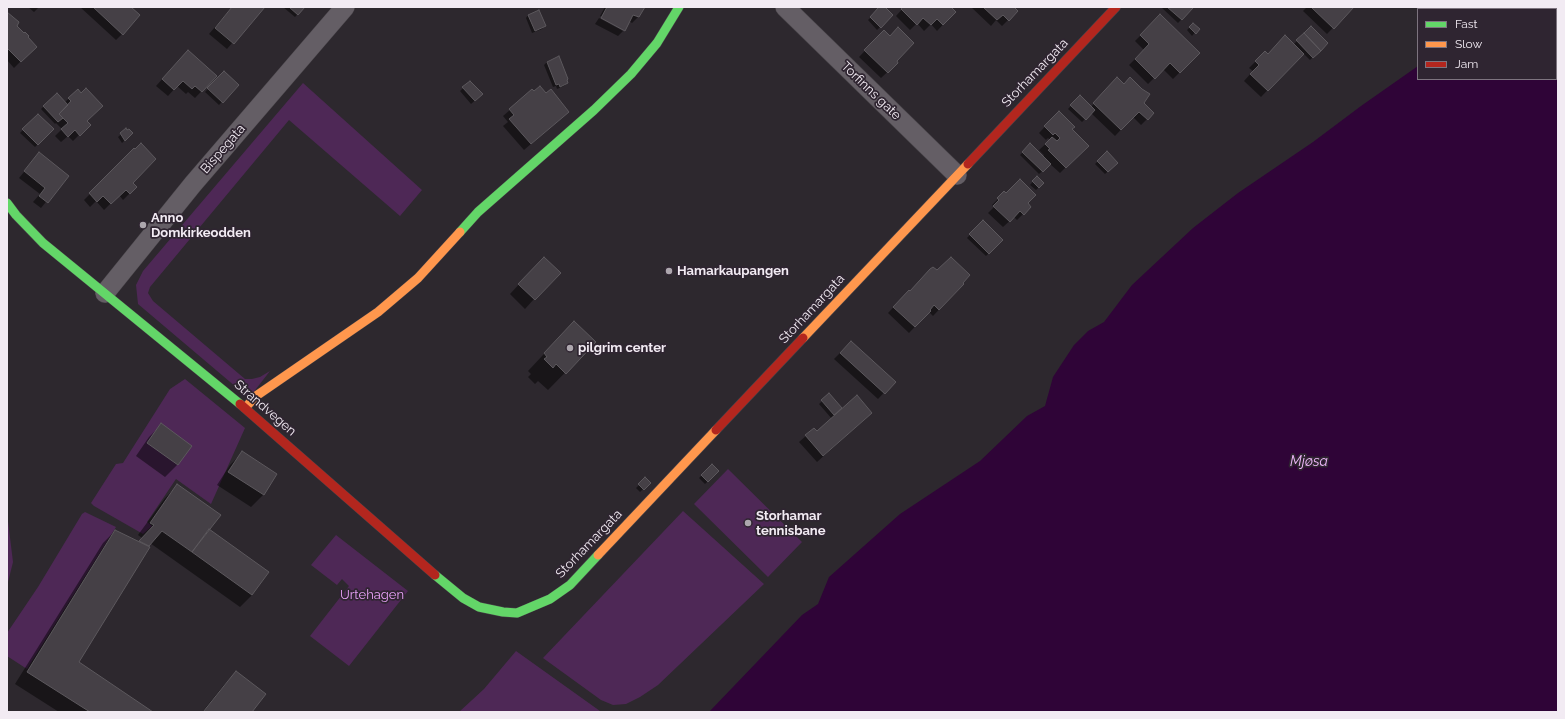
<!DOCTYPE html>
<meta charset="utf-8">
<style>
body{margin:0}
#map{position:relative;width:1565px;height:719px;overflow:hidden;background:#2d282e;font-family:Raleway,sans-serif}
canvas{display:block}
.frame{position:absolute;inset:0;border:8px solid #f2ebf3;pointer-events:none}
.legend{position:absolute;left:1417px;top:8px;width:140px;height:72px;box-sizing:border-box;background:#2f2531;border:1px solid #7d747f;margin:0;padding:5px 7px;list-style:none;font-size:12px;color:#f2ebf3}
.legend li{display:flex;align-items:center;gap:8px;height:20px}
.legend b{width:20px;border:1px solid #7d747f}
</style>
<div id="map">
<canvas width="1565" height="719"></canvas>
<div class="frame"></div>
<ul class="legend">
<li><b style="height:5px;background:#63d668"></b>Fast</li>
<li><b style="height:5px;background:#ff974d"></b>Slow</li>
<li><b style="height:5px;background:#b3261e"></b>Jam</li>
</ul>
</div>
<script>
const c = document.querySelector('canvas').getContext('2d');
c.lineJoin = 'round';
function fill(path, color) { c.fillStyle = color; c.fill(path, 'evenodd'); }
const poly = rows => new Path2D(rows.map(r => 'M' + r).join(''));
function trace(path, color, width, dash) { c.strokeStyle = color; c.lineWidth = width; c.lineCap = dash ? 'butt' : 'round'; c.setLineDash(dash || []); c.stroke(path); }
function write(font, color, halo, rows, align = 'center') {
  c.font = font + ' Raleway,sans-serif'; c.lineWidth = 3.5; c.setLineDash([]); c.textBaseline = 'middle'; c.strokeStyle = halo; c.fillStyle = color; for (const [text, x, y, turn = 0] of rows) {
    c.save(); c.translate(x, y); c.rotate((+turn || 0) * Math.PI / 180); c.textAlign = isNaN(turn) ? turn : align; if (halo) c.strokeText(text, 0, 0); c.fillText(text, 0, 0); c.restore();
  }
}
const green = poly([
 [303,83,422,190,400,216,289,120,150,287,148,293,153,301,245,379,252,379,260,377,270,371,249,398,138,304,136,285,143,271],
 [185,379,245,428,211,504,176,479,147,522,152,526,143,534,94,506,91,503,116,464,123,463,170,389],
 [728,469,802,542,768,577,694,504],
 [683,511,764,584,658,685,640,697,626,704,613,705,601,700,543,658],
 [85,512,116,527,27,669,7,656,7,633,38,587,82,514],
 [7,513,13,562,7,586],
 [336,535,408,591,349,666,310,636,349,586,342,579,337,585,311,565],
 [516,651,600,711,601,712,459,712,484,689]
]);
const water = poly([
 [1504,7,1558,7,1558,712,709,712,802,615,818,604,829,577,900,514,980,461,1027,416,1045,406,1053,377,1074,345,1088,331,1104,322,1132,285,1193,228,1238,193,1313,142,1361,106,1418,66,1418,79,1556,79,1556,9,1501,9]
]);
const shadow = poly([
 [28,7,39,7,34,12],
 [80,7,130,7,122,34,116,40],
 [232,7,263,7,227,49,209,34],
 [283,7,304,7,295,17],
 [605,7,644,7,638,17,632,23,629,21,623,31,623,29,600,16],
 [881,7,884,7,892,15,877,30,868,20],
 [904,7,950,7,955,12,937,31,931,24,924,31,917,23,910,30,896,16],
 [971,7,1013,7,1017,11,1002,26,996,20,991,26],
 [1161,7,1193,7,1178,23],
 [1307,7,1353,7,1327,34,1303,11],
 [7,14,16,27,35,47,14,68,7,60],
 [528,15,544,26,542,29,532,33,526,18],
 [1160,16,1199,53,1173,79,1163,69,1148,84,1129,65,1144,50,1135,41],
 [599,18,623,31,618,36,595,24],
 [1193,24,1198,29,1192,36,1187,30],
 [1311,27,1327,43,1310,60,1303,53,1261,97,1244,81,1253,71,1249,68,1265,52,1267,55,1293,45],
 [884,31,897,63,881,78,859,57],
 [182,57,216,76,195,98,188,92,186,94,177,86,168,96,156,86],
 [547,62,566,80,567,83,564,86,557,89,556,86,553,87,544,65],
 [224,72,238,85,219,105,205,92],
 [1117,79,1153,113,1141,125,1133,117,1115,136,1091,113,1082,122,1068,109,1080,96,1091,107],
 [470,82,482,94,471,104,460,91],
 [78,90,81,94,86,121,89,125,73,141,68,136,61,142,55,136,62,129,56,123,55,124,41,109,57,94,65,102],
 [532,91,561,118,524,150,503,126,508,122,503,116],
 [1059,112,1071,129,1087,146,1060,173,1050,164,1039,174,1020,155,1030,145,1043,157,1044,155,1039,150,1050,140,1048,138,1046,140,1039,133],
 [38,115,53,129,35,147,20,133],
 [126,130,132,133,122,143,118,137],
 [134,150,132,183,136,187,123,200,119,195,104,210,96,201,90,207,84,200],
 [1107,152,1117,163,1105,174,1095,164],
 [39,154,67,176,41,208,33,202,40,194,19,178],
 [1037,177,1043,183,1036,190,1030,185],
 [1004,193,1026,203,1030,207,1017,220,1014,217,1003,227,988,213,994,207,992,205],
 [983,221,1002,240,986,256,967,238],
 [535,267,534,299,525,309,510,294],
 [962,283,963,284,933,316,929,312,909,333,888,313,909,291],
 [558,339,595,342,548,390,538,381,535,384,528,377,531,374,528,371],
 [851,342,894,382,878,399,834,359],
 [829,395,838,414,865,419,817,462,799,442,814,429,817,432,832,419,819,404],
 [161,425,190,446,177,465,165,477,136,456,149,437],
 [242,453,276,475,263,495,251,507,217,485,230,465],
 [712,465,718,471,705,484,699,478],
 [645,479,649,483,640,492,636,488],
 [177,486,252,595,240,607,150,543,77,662,151,712,59,712,15,684,103,543,115,531,138,542,142,538,138,535,165,498],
 [236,673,250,712,202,712,224,685]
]);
const building = poly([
 [93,7,131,7,140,15,123,35,93,7],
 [232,7,265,7,234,44,215,28,232,7],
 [289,7,305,7,298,15,289,7],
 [607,7,645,7,639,17,633,15,625,31,601,18,607,7],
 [879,7,885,7,893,15,881,28,870,17,879,7],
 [903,7,951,7,956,12,943,25,937,19,931,25,923,18,917,25,901,9,903,7],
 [983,7,1014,7,1018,11,1009,21,1003,15,997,20,983,7],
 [1167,7,1191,7,1193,8,1182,20,1167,7],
 [1311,7,1354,7,1334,29,1311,7],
 [539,10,546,26,535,31,528,15,539,10],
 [7,12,19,22,17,26,24,33,25,32,29,36,28,37,37,47,21,62,7,48,7,12],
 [1160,14,1200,53,1180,73,1170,63,1155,79,1135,59,1149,44,1140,35,1160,14],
 [1193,23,1200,29,1196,34,1189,27,1193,23],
 [1311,26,1328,43,1321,51,1304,33,1311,26],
 [898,27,914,43,897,61,898,63,888,73,864,50,884,30,890,36,898,27],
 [1304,33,1321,51,1313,58,1296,40,1304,33],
 [1285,35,1304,54,1268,91,1250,74,1259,65,1255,61,1265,51,1268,54,1285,35],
 [188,50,217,76,202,92,195,86,192,89,183,81,174,90,162,79,188,50],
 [559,56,568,79,567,80,568,83,560,87,559,84,556,85,547,62,559,56],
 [224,71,239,85,223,103,207,88,224,71],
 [1117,77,1124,84,1130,77,1142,89,1150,94,1144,103,1154,113,1148,120,1139,112,1121,130,1093,103,1117,77],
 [470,81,483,94,475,101,462,87,470,81],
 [540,86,546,93,551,89,569,112,531,144,509,119,514,115,509,109,532,89,534,91,540,86],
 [86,88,103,106,87,121,91,125,80,136,75,130,68,137,61,129,68,123,59,114,71,101,68,98,78,89,81,93,86,88],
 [57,93,68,105,59,114,63,118,58,122,43,106,57,93],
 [1080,95,1095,110,1086,120,1070,105,1080,95],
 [1059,111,1075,127,1072,129,1089,146,1066,168,1048,150,1050,149,1045,144,1052,137,1057,141,1060,138,1055,133,1053,135,1044,126,1059,111],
 [38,114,54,129,38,145,22,129,38,114],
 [126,128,127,130,129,129,133,133,125,141,120,133,126,128],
 [141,143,156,159,133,183,137,187,130,194,126,190,111,204,103,196,97,202,89,193,134,148,135,149,141,143],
 [1030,143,1051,164,1043,172,1022,152,1030,143],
 [1107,151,1118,163,1108,172,1097,161,1107,151],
 [39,152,69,176,48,203,39,196,45,188,24,171,39,152],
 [1037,176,1044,183,1039,188,1032,181,1037,176],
 [1020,179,1036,195,1028,203,1031,207,1024,215,1020,211,1010,222,993,206,999,200,997,198,1004,191,1006,193,1020,179],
 [983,220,1003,240,989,254,969,234,983,220],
 [544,257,561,273,535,300,518,284,544,257],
 [951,257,970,275,963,283,964,284,939,310,934,305,930,310,931,311,915,327,893,307,909,290,910,291,930,269,933,267,937,270,951,257],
 [574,321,596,342,566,374,556,364,553,368,544,359,547,357,544,353,574,321],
 [851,341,896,382,885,394,840,353,851,341],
 [829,393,842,408,834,415,821,400,829,393],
 [857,395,872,413,823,456,805,435,814,428,817,431,857,395],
 [161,423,192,446,178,465,147,443,161,423],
 [242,451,277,474,264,495,228,472,242,451],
 [712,464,719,471,708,482,701,475,712,464],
 [645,477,651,483,644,490,638,484,645,477],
 [177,484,221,515,192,552,162,531,149,546,139,541,154,525,150,523,177,484],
 [209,529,269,572,252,595,192,552,209,529],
 [115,530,150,547,79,662,153,712,90,712,27,672,115,530],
 [236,671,266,694,252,712,203,712,236,671]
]);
const street = poly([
 [785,7,957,175],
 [105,293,193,184,345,7]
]);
const fast = poly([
 [7,203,16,215,43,243,240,404],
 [460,232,478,212,594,110,631,74,657,43,679,7],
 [435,575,463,598,479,607,503,612,517,613,550,599,570,585,598,555]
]);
const slow = poly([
 [803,338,968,164],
 [245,408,256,396,378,312,418,278,460,232],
 [598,555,716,430]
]);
const jam = poly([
 [968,164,1116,7],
 [240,404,435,575],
 [716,430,803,338]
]);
const markers = [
 [143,225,4,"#ada7ae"],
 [669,271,4,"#ada7ae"],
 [570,348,4,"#ada7ae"],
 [748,523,4,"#ada7ae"]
];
const streetNames = [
 ["Storhamargata",1035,73,-46],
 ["Torfinns gate",871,91,44],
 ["Bispegata",223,149,-49],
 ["Storhamargata",812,309,-47],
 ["Strandvegen",265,408,41],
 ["Storhamargata",589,544,-46]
];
const poiNames = [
 ["Anno",151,218],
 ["Domkirkeodden",151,233],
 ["Hamarkaupangen",677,271],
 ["pilgrim center",578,348],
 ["Storhamar",756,516],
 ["tennisbane",756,531]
];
const parkNames = [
 ["Urtehagen",372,595]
];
const waterNames = [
 ["Mjøsa",1309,462]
];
fill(green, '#4e2856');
fill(water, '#2f0437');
fill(shadow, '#0007');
fill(building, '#454046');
trace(building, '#5c585d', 1);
trace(street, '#484449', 20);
trace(fast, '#484449', 10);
trace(slow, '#484449', 10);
trace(jam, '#484449', 10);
trace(street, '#645e65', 19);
trace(fast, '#63d668', 9);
trace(slow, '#ff974d', 9);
trace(jam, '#b3261e', 9);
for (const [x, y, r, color] of markers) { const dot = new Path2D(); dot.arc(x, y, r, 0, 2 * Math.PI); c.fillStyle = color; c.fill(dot); trace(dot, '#2f2531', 1.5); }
write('13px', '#f2ebf3', '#2f2531', streetNames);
write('bold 13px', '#f2ebf3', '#2f2531', poiNames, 'left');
write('13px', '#e8a1f7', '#2f2531', parkNames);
write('italic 14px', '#f1b8fd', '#2f2531', waterNames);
</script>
